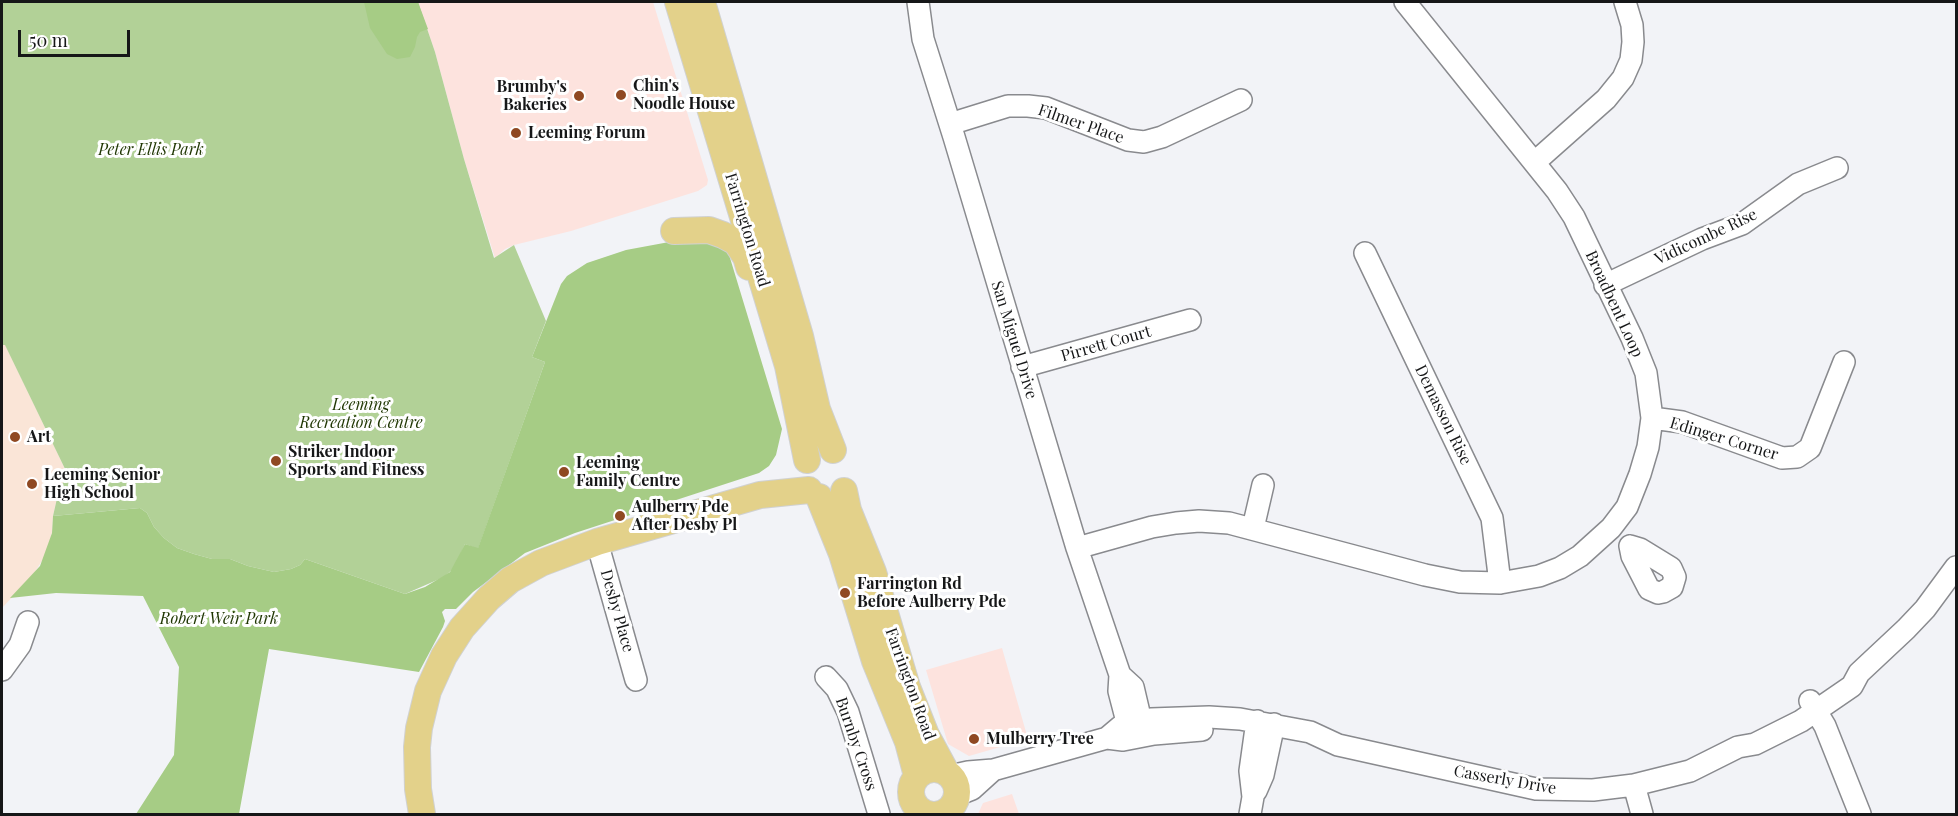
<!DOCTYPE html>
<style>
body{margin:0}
#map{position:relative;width:1958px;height:816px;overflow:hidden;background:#f2f3f7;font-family:"Playfair Display",serif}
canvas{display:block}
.frame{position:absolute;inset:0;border:3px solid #161718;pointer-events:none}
.scale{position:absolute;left:18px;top:30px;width:112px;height:27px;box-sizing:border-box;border:3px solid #161718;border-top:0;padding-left:8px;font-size:18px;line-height:21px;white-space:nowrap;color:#161718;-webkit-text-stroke:4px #fff;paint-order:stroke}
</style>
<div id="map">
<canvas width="1958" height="816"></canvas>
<div class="frame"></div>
<div class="scale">50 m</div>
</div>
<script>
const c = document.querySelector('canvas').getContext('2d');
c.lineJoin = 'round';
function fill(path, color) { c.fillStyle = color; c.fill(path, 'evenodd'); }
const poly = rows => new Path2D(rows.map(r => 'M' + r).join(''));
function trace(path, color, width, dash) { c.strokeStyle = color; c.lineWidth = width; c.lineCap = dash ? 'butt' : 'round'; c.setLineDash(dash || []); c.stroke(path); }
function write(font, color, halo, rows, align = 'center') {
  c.font = font + ' "Playfair Display",serif'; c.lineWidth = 6; c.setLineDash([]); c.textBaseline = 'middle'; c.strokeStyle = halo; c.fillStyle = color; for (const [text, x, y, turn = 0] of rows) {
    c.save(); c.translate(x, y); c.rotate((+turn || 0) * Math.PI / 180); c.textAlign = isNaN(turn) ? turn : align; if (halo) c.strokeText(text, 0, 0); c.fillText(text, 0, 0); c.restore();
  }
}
const commercial = poly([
 [418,2,653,2,708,180,707,185,698,191,571,231,514,245,505,249,495,258,464,159,435,52],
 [1002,648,1028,739,969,756,948,744,926,670],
 [1012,794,1019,814,978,814,983,803]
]);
const education = poly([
 [5,344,67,473,58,494,53,516,52,533,45,556,33,575,2,608,2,345]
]);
const green = poly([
 [2,2,418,2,435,52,464,159,494,258,514,245,546,321,532,357,545,362,478,549,465,544,454,568,444,577,405,594,305,559,300,565,291,569,274,572,248,566,230,559,212,559,194,554,177,548,164,538,154,527,147,513,140,508,53,516,58,494,67,473,5,345,2,345]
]);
const forest = poly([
 [364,2,418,2,428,29,420,32,417,37,415,47,410,57,397,59,387,54,370,28],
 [707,235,727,248,782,429,776,455,769,466,759,473,575,533,525,553,473,592,456,609,445,609,442,612,445,621,443,627,419,672,269,649,239,814,136,814,174,755,179,667,143,596,56,593,10,598,40,566,52,533,53,516,140,508,147,513,154,527,164,538,177,548,194,554,212,559,230,559,248,566,274,572,291,569,300,565,305,559,405,594,425,587,450,572,465,544,478,548,545,362,532,357,561,284,567,276,587,263,626,250]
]);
const minor = poly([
 [918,2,923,39,954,137,1077,548,1120,675,1119,691,1131,737],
 [950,124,1008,106,1028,106,1046,108,1128,140,1144,142,1162,137,1241,100],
 [1535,162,1606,99,1623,78,1631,60,1633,42,1632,25,1625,2],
 [1365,253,1492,518,1500,583],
 [1605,285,1702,239,1742,224,1798,184,1837,168],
 [1022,367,1190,320],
 [1652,418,1682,422,1782,458,1797,457,1810,448,1844,362],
 [1253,528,1263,485],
 [597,542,636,680],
 [1630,546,1640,549,1671,568,1675,577,1672,587,1663,592,1658,593,1649,589,1632,556,1630,546],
 [1077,548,1152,527,1176,523,1199,521,1229,523,1425,575,1460,582,1500,583,1539,576,1560,568,1580,556,1611,528,1627,507,1640,474,1648,447,1652,418,1646,373,1632,338,1574,217,1557,191,1405,2],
 [2,670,20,645,28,622],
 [1121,676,1133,687,1144,734],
 [826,677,837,689,848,712,879,814],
 [1810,701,1825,726,1860,814],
 [1107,738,1120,727,1151,719,1209,717,1240,719,1310,732,1338,745,1536,789,1593,790,1634,785,1690,771,1738,747,1755,744,1801,721,1852,686,1859,673,1906,629,1925,609,1956,567],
 [950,776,968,772,993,770,1107,738,1123,740,1154,734,1202,730],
 [1634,785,1642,814],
 [1256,791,1263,775,1274,724],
 [957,795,972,789,993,770],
 [1250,814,1253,797,1250,771,1257,721]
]);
const major = poly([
 [678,2,788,366,807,460],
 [702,2,800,336,817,409,833,450],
 [674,231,709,230,723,235,736,242,746,257,749,267],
 [844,491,848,510,873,572,907,687,926,735,946,772],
 [819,497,842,554,875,661,908,742,917,776],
 '911 792a23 23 0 1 1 46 0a23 23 0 1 1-46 0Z',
 [422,814,418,789,417,747,419,728,428,691,444,656,462,628,489,598,510,580,541,563,597,542,760,495,809,490]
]);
const markers = [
 [621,95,6,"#8f4922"],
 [579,96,6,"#8f4922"],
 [516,133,6,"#8f4922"],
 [15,437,6,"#8f4922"],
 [276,461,6,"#8f4922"],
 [564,472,6,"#8f4922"],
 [32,484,6,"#8f4922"],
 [620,516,6,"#8f4922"],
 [845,593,6,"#8f4922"],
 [974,739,6,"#8f4922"]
];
const poiNames = [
 ["Chin's",633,86],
 ["Noodle House",633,104],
 ["Brumby's",567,87,"right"],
 ["Bakeries",567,105,"right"],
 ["Leeming Forum",528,133],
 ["Art",27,437],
 ["Striker Indoor",288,452],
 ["Sports and Fitness",288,470],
 ["Leeming",576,463],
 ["Family Centre",576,481],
 ["Leeming Senior",44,475],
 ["High School",44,493],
 ["Aulberry Pde",632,507],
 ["After Desby Pl",632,525],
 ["Farrington Rd",857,584],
 ["Before Aulberry Pde",857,602],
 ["Mulberry Tree",986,739]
];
const streetNames = [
 ["Filmer Place",1081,124,19],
 ["Farrington Road",747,230,73],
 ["Vidicombe Rise",1706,237,-25],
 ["Broadbent Loop",1614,304,65],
 ["San Miguel Drive",1014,340,73],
 ["Pirrett Court",1106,344,-16],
 ["Demasson Rise",1443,415,64],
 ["Edinger Corner",1724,439,17],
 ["Desby Place",617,611,74],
 ["Farrington Road",910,684,70],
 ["Burnby Cross",856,744,71],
 ["Casserly Drive",1505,780,10]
];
const parkNames = [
 ["Peter Ellis Park",151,150],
 ["Leeming",361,405],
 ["Recreation Centre",361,423],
 ["Robert Weir Park",219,619]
];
fill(commercial, '#fde3de');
fill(education, '#fae5d7');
fill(green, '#b2d197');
fill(forest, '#a6cc85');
trace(minor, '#898a8e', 24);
trace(major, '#d0d1d1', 28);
trace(minor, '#fff', 21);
trace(major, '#e3d18a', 26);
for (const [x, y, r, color] of markers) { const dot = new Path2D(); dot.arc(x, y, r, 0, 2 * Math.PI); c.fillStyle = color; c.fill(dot); trace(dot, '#fff', 2); }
write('bold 16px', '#161718', '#fff', poiNames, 'left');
write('16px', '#161718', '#fff', streetNames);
write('italic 16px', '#1f3602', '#fff', parkNames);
</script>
